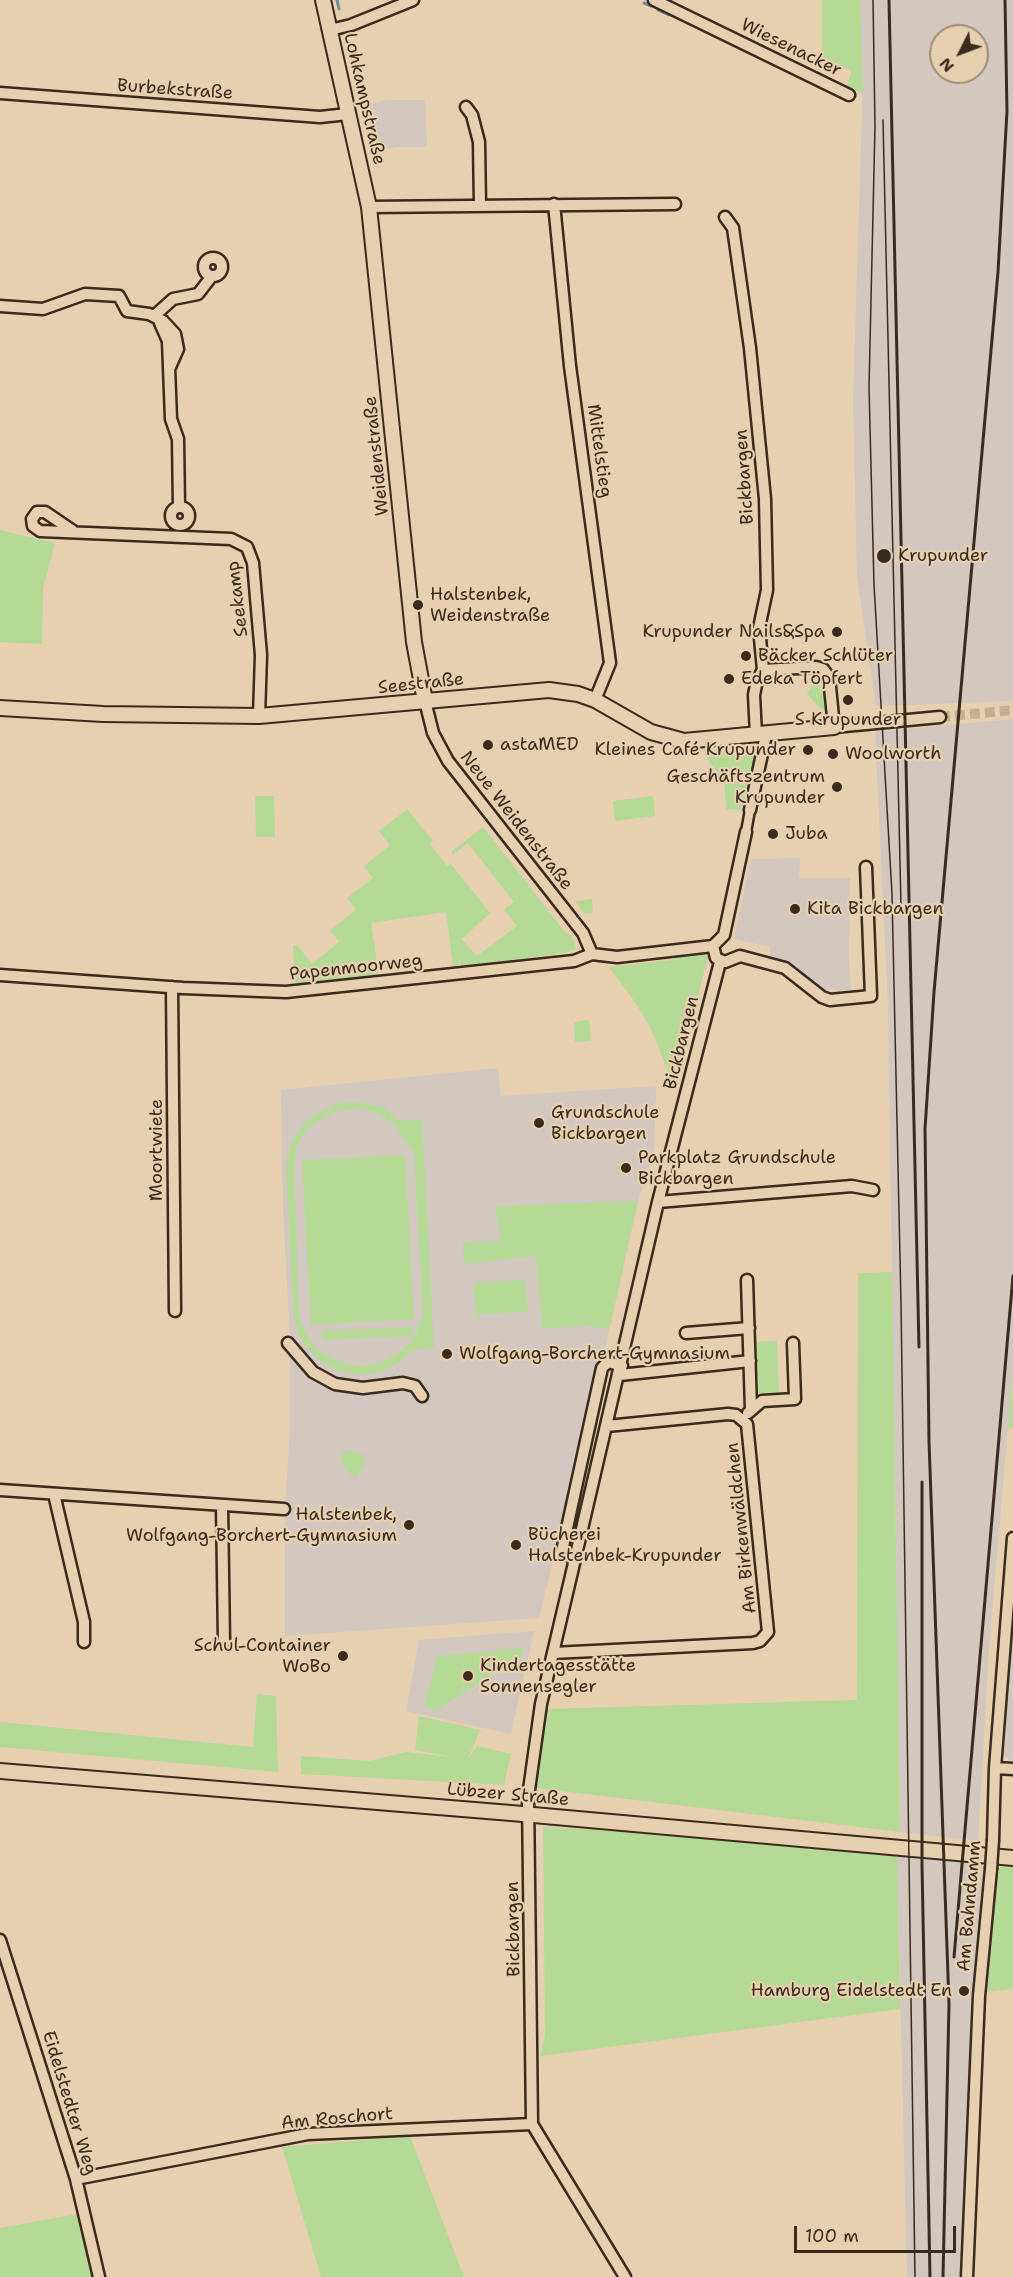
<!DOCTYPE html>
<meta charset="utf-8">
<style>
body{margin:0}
#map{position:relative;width:1013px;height:2277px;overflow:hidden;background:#e7d0af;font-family:"Shantell Sans",sans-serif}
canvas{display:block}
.north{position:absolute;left:929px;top:24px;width:60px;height:60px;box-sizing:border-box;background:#e7d0af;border:2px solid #a28e75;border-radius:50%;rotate:228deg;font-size:16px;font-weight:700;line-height:24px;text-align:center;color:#3b2a1e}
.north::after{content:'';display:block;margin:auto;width:21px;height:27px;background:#3b2a1e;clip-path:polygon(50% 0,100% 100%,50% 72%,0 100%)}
.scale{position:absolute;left:794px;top:2226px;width:162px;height:27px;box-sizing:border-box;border:3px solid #3b2a1e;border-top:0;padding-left:8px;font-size:18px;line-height:21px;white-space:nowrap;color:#3b2a1e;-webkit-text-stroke:4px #e7d0af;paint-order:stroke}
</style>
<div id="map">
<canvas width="1013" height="2277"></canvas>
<div class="north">N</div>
<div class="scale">100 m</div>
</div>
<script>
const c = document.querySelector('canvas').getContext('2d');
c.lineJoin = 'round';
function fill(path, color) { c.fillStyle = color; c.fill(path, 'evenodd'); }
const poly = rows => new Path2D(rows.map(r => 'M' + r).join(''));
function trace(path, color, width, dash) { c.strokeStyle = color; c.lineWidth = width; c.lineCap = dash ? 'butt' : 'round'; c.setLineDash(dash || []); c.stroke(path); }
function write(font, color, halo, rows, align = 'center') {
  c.font = font + ' "Shantell Sans",sans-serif'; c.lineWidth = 4.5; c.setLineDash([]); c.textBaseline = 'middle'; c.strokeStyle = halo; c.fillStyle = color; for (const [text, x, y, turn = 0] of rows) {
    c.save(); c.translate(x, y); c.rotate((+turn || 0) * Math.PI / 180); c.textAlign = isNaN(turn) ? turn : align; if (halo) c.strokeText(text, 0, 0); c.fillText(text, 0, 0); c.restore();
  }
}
const built = poly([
 [860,0,1013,0,1013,701,876,706,857,577,853,399,862,112],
 [941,36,977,36,977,72,941,72],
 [389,100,425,100,427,147,397,147,371,152,362,105],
 [1013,719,1013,1370,989,1648,978,1841,900,1832,888,1005,875,732],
 [800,858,799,878,850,878,849,960,851,990,824,990,794,965,770,957,770,947,734,939,751,859],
 [498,1068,501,1096,656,1086,654,1151,638,1201,601,1368,539,1618,285,1636,285,1509,290,1431,290,1340,283,1210,281,1090],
 [534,1631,511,1734,406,1711,419,1640],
 [1013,1634,1013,1762,1002,1754],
 [897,1857,983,1863,972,2016,961,2277,907,2277]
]);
const green = poly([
 [822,0,860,0,863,94,846,86,852,71,836,63,832,71,822,71],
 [0,530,55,543,43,588,42,644,0,642],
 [818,675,825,686,827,709,821,709,807,694],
 [756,748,758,751,741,810,726,809,725,785,702,750],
 [255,796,274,796,275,837,256,837],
 [653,796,655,816,615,821,613,801],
 [407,809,433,841,430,844,447,866,451,864,490,913,462,939,477,956,517,926,504,910,514,902,468,843,453,855,451,852,483,827,566,933,572,935,576,949,565,953,461,966,459,957,459,965,453,966,446,912,371,923,379,976,295,984,293,946,297,945,312,964,339,942,330,930,356,910,347,898,373,878,364,866,390,845,379,831],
 [592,899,593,913,585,914,575,901],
 [700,952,708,957,678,1074,669,1073,650,1027,635,1002,609,967,672,960,678,955],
 [589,1020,591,1041,575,1042,574,1022],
 [360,1102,382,1107,400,1121,422,1120,434,1348,413,1350,395,1365,377,1373,356,1374,336,1370,315,1357,300,1338,294,1318,286,1166,291,1143,302,1126,319,1112,339,1103],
 [359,1108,377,1113,394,1124,414,1153,423,1314,416,1335,403,1350,384,1361,367,1366,347,1365,331,1358,315,1347,305,1332,299,1315,294,1168,296,1147,306,1130,322,1118,340,1110],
 [405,1155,414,1319,311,1325,302,1160],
 [638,1201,609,1330,589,1325,542,1329,536,1256,464,1264,463,1243,501,1241,495,1206],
 [892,1272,900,1832,536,1788,547,1709,857,1700,858,1273],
 [525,1280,528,1311,476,1315,474,1283],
 [412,1327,412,1336,322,1340,322,1331],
 [777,1341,779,1395,756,1396,754,1342],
 [1013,1370,1013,1428,1008,1427],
 [347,1450,364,1455,365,1464,356,1478,350,1475,341,1460,342,1454],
 [523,1648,523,1654,437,1710,424,1707,437,1656],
 [257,1694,276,1696,278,1772,0,1747,0,1722,253,1747],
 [419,1716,480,1730,468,1759,477,1746,511,1754,504,1785,301,1774,301,1756,369,1761,406,1752,453,1757,415,1750],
 [543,1827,692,1835,897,1857,900,2009,540,2056,545,2036],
 [999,1866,1013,1868,1013,1989,986,1992],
 [410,2136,464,2277,321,2277,282,2147],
 [78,2214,92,2277,0,2277,0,2228]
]);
const stream = poly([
 [337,0,339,9],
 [644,3,651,6],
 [658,10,669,15]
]);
const minorTunnel = poly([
 [940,717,1013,710]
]);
const pedestrian = poly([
 [746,832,750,810]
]);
const minor = poly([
 [654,0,849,95],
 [330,30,351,25,413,0],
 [0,93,320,117,348,114],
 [466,107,472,115,479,142,480,206],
 [554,204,570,366,610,663,595,700],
 [369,207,675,204],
 [725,217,733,228,750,348,765,499,767,590,759,628,763,670,757,680,754,695,756,735],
 '204 267a9 9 0 1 1 18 0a9 9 0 1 1-18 0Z',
 [0,306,43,309,85,294,119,296,127,311,149,314,163,321,175,334,178,349,170,367],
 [154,316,173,299,198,294,212,276],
 [160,323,168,341,171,419,178,439,179,507],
 '171 516a9 9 0 1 1 18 0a9 9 0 1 1-18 0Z',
 [73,531,45,512,37,512,32,519,33,526,40,531,231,539,247,547,253,563,261,655,259,716],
 [763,670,816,667,823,669,829,677,834,727,940,717],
 [425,701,433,733,448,761,583,933,592,954],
 [750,810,766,735],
 [746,832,724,935,713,946,716,958,725,962,740,956,785,968,822,997,830,1000,871,996,866,867],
 [0,975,183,988,286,992,574,961,592,954,617,957,713,946],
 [172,987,175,1311],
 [658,1202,852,1186,873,1190],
 [747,1280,751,1410],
 [686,1333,749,1328],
 [288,1343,313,1372,335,1384,363,1388,403,1383,415,1386,422,1396],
 [620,1375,750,1361],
 [748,1413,762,1401,795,1399,793,1343],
 [0,1490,284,1509],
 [54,1494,84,1622,84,1642],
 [222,1505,224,1642],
 [575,1559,562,1551,602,1368,608,1362,622,1366],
 [553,1653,753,1643,760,1641,768,1632,747,1424,736,1415,728,1414,607,1426],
 [995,1768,1013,1769],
 [993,1840,995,1768,1013,1538],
 [0,1940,76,2179,99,2277],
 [76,2179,308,2134,532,2124],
 [625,2277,532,2124,528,1797,541,1704,575,1559,658,1202,720,962],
 [967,2277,979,1996,991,1869]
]);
const tertiary = poly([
 [323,0,369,207,414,642,425,701],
 [0,708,103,714,259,716,549,690,578,694,595,700,651,732,684,741,834,727],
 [0,1771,511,1813,1013,1858]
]);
const tram = poly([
 [873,0,875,126,869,387,874,585,892,894,901,1303,915,2277],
 [883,120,901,906]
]);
const rail = poly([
 [889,0,919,1347],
 [922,1482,922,1865,930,2277],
 [954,1957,1013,1276],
 [943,2277,949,2004,929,1441,925,1129,934,992,998,272,1007,111,1005,0]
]);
const minorBridge = poly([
 [991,1869,993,1840]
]);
const markers = [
 [884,556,8,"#3b2a1e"],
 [418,605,6,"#3b2a1e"],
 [837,632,6,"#3b2a1e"],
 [746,656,6,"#3b2a1e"],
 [729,679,6,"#3b2a1e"],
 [848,700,6,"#3b2a1e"],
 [488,745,6,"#3b2a1e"],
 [808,750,6,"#3b2a1e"],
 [833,754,6,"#3b2a1e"],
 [837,787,6,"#3b2a1e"],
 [773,834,6,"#3b2a1e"],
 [795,909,6,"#3b2a1e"],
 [539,1123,6,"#3b2a1e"],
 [626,1168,6,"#3b2a1e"],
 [447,1354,6,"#3b2a1e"],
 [409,1525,6,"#3b2a1e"],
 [516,1545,6,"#3b2a1e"],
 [343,1656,6,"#3b2a1e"],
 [468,1676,6,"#3b2a1e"],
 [964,1991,6,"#3b2a1e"]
];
const streetNames = [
 ["Wiesenacker",791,48,26],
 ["Burbekstraße",175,90,4],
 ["Lohkampstraße",364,99,77],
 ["Mittelstieg",599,451,82],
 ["Weidenstraße",377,456,-96],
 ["Bickbargen",745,477,-94],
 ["Seekamp",238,599,-97],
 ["Seestraße",421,684,-6],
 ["Neue Weidenstraße",516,821,52],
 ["Papenmoorweg",356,968,-6],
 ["Bickbargen",682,1043,-76],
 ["Moortwiete",157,1150,-90],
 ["Am Birkenwäldchen",742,1528,-96],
 ["Lübzer Straße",508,1795,5],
 ["Am Bahndamm",970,1906,-85],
 ["Bickbargen",514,1929,-91],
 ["Eidelstedter Weg",69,2103,73],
 ["Am Roschort",337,2119,-5]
];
const poiNames = [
 ["Krupunder",898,556],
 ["Halstenbek,",430,595],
 ["Weidenstraße",430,616],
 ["Krupunder Nails&Spa",825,632,"right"],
 ["Bäcker Schlüter",758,656],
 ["Edeka Töpfert",741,679],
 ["S Krupunder",848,720,"center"],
 ["astaMED",500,745],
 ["Kleines Café Krupunder",796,750,"right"],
 ["Woolworth",845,754],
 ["Geschäftszentrum",825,777,"right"],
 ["Krupunder",825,798,"right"],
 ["Juba",785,834],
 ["Kita Bickbargen",807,909],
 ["Grundschule",551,1113],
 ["Bickbargen",551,1134],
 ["Parkplatz Grundschule",638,1158],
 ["Bickbargen",638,1179],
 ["Wolfgang-Borchert-Gymnasium",459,1354],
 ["Halstenbek,",397,1515,"right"],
 ["Wolfgang-Borchert-Gymnasium",397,1536,"right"],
 ["Bücherei",528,1535],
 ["Halstenbek-Krupunder",528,1556],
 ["Schul-Container",331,1646,"right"],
 ["WoBo",331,1667,"right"],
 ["Kindertagesstätte",480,1666],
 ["Sonnensegler",480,1687],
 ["Hamburg Eidelstedt En",952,1991,"right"]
];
fill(built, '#d2c8bf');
fill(green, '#b4da96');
trace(stream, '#768aa1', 3);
trace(minorTunnel, '#c5af92', 10, [10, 5]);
trace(pedestrian, '#3b2a1e', 13);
trace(minor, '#3b2a1e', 15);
trace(tertiary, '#3b2a1e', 18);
trace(pedestrian, '#e7d0af', 8);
trace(minor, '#e7d0af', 10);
trace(tertiary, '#e7d0af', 14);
trace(tram, '#3b2a1e', 1.5);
trace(rail, '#3b2a1e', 3);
trace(minorBridge, '#3b2a1e', 15, []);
trace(minorBridge, '#e7d0af', 10);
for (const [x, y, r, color] of markers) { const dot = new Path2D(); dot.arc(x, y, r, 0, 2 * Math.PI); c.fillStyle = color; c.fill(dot); trace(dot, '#e7d0af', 2); }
write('18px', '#3b2a1e', '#e7d0af', streetNames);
write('18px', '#3b2a1e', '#e7d0af', poiNames, 'left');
</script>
